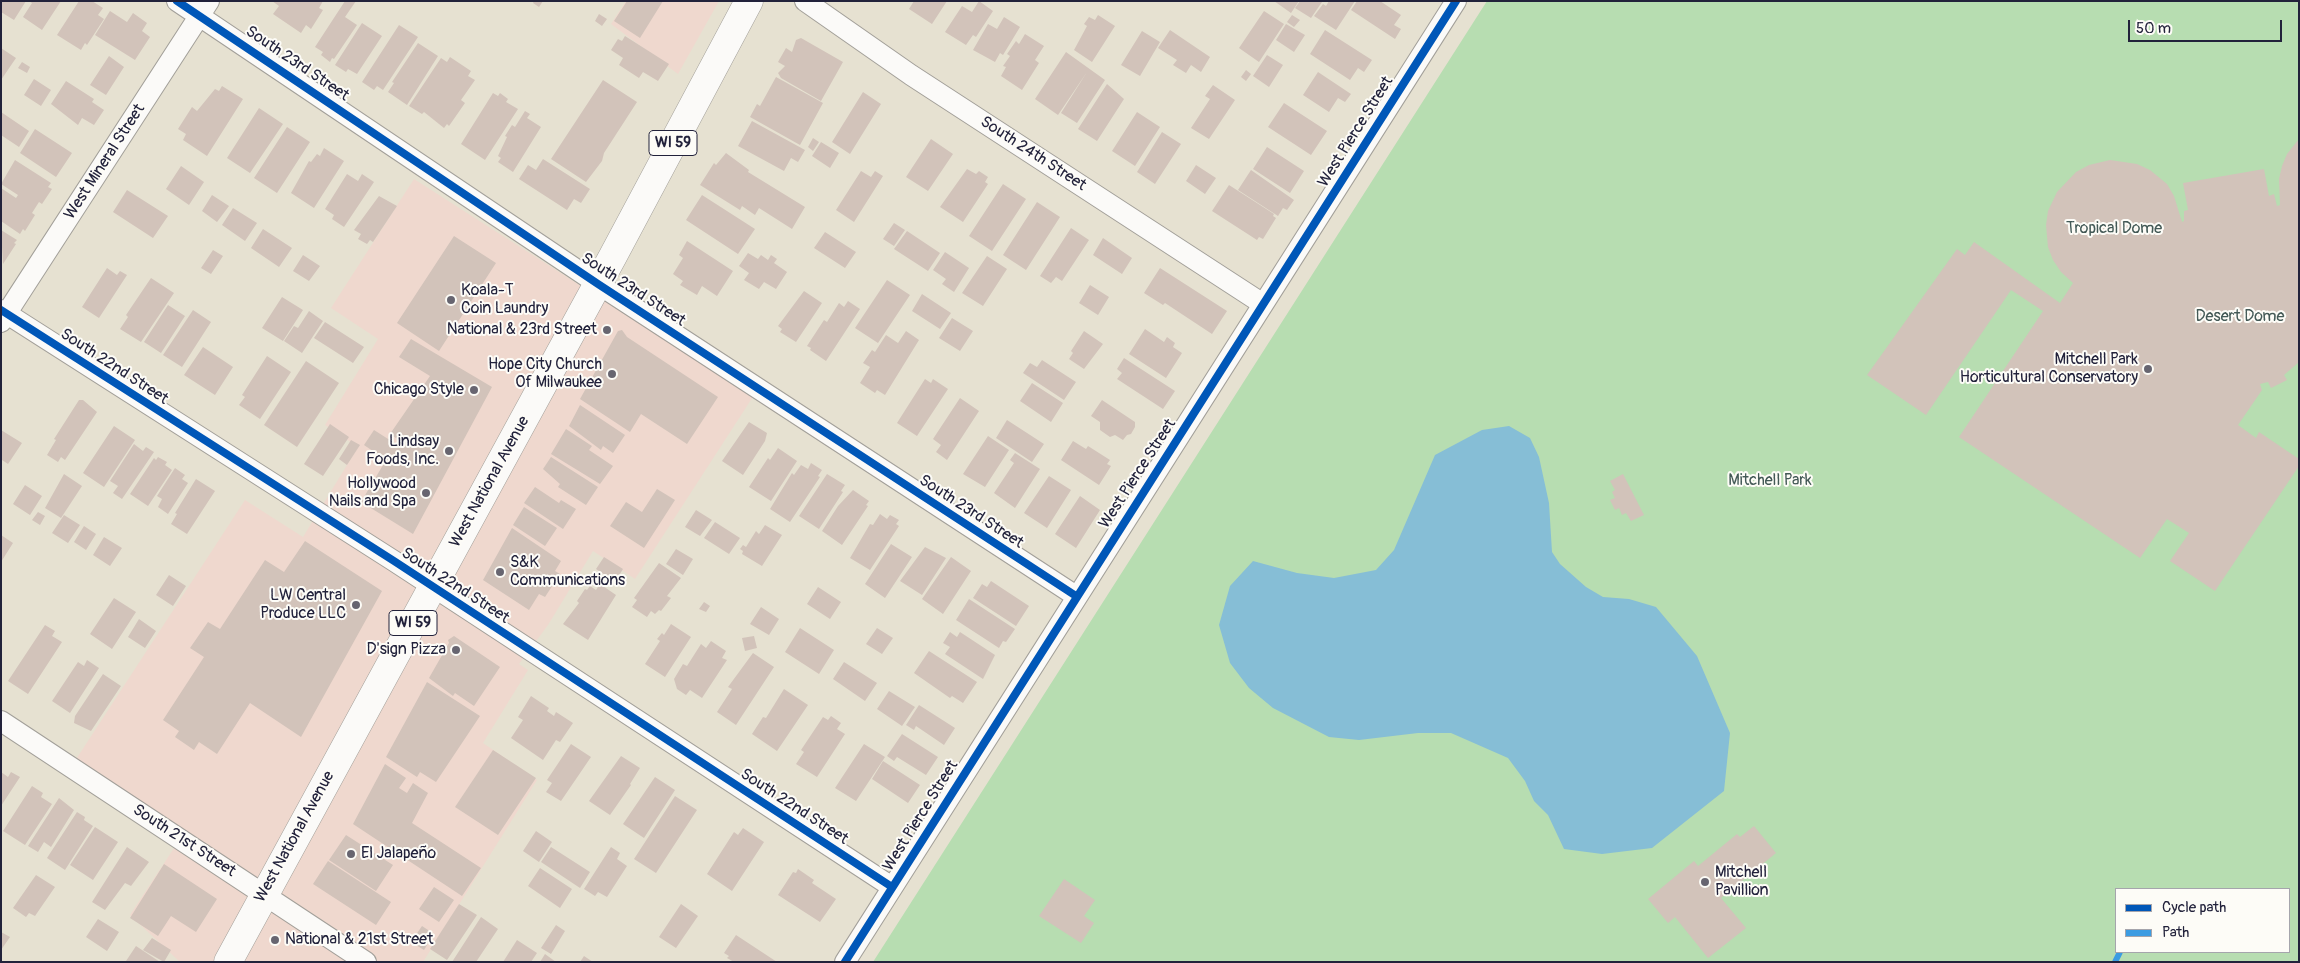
<!DOCTYPE html>
<meta charset="utf-8">
<style>
body{margin:0}
#map{position:relative;width:2300px;height:963px;overflow:hidden;background:#e6e1d1;font-family:Pangolin,sans-serif}
canvas{display:block}
.frame{position:absolute;inset:0;border:2px solid #22223b;pointer-events:none}
.legend{position:absolute;left:2115px;top:888px;width:175px;height:65px;box-sizing:border-box;background:#fdfcf7;border:1px solid #a5a5ac;margin:0;padding:6px 9px;list-style:none;font-size:15px;color:#22223b}
.legend li{display:flex;align-items:center;gap:10px;height:25px}
.legend b{width:25px;border:1px solid #a5a5ac}
.scale{position:absolute;left:2128px;top:20px;width:154px;height:22px;box-sizing:border-box;border:2px solid #22223b;border-top:0;padding-left:6px;font-size:15px;line-height:18px;white-space:nowrap;color:#22223b;-webkit-text-stroke:4px #fdfcf7;paint-order:stroke}
</style>
<div id="map">
<canvas width="2300" height="963"></canvas>
<div class="frame"></div>
<ul class="legend">
<li><b style="height:6px;background:#0057b8"></b>Cycle path</li>
<li><b style="height:6px;background:#3c9ce2"></b>Path</li>
</ul>
<div class="scale">50 m</div>
</div>
<script>
const c = document.querySelector('canvas').getContext('2d');
c.lineJoin = 'round';
function fill(path, color) { c.fillStyle = color; c.fill(path, 'evenodd'); }
const poly = rows => new Path2D(rows.map(r => 'M' + r).join(''));
function trace(path, color, width, dash) { c.strokeStyle = color; c.lineWidth = width; c.lineCap = dash ? 'butt' : 'round'; c.setLineDash(dash || []); c.stroke(path); }
function write(font, color, halo, rows, align = 'center') {
  c.font = font + ' Pangolin,sans-serif'; c.lineWidth = 4; c.setLineDash([]); c.textBaseline = 'middle'; c.strokeStyle = halo; c.fillStyle = color; for (const [text, x, y, turn = 0] of rows) {
    c.save(); c.translate(x, y); c.rotate((+turn || 0) * Math.PI / 180); c.textAlign = isNaN(turn) ? turn : align; if (halo) c.strokeText(text, 0, 0); c.fillText(text, 0, 0); c.restore();
  }
}
const built = poly([
 [626,1,719,1,678,74,611,24],
 [414,179,620,311,758,389,635,579,593,551,548,625,519,664,528,670,483,743,537,780,423,962,180,962,130,915,180,839,71,767,245,500,303,537,358,447,325,425,378,339,331,308]
]);
const green = poly([
 [1487,1,2299,1,2299,962,873,962],
 [2116,889,2289,889,2289,952,2116,952]
]);
const water = poly([
 [1509,426,1530,438,1539,457,1549,503,1552,552,1560,564,1586,587,1603,597,1629,599,1656,607,1697,656,1730,733,1724,791,1652,848,1602,854,1564,849,1548,815,1534,801,1525,781,1508,758,1451,733,1418,733,1359,740,1329,737,1273,708,1249,688,1230,663,1219,625,1230,586,1253,561,1297,573,1334,578,1376,570,1394,550,1435,455,1482,430]
]);
const building = poly([
 [1,1,26,1,14,20,1,12],
 [29,1,61,1,42,30,23,17,32,3],
 [79,1,92,1,103,8,98,15,104,19,87,45,85,43,81,50,57,35],
 [272,1,323,1,319,8,323,10,311,29,306,25,301,33,273,14,279,6],
 [345,1,356,1,345,17,357,25,334,59,332,58,330,62,321,55,323,52,315,47],
 [534,1,543,1,539,7,533,3],
 [627,1,663,1,640,38,614,21],
 [914,1,947,1,932,24,909,9],
 [979,1,993,11,976,37,973,35,966,45,945,32,962,6,972,12],
 [1274,1,1299,1,1291,13],
 [1300,1,1321,1,1322,2,1311,18,1295,8],
 [1329,1,1355,1,1336,30,1314,16,1323,4,1326,6],
 [1357,1,1380,1,1401,15,1394,25,1401,29,1395,39,1351,10],
 [110,11,127,22,133,13,147,23,142,31,150,37,135,60,95,35],
 [1264,11,1284,24,1259,62,1239,48],
 [599,14,607,19,602,26,595,21],
 [1098,15,1115,26,1092,62,1074,50,1087,26,1084,24,1089,17,1095,20],
 [1292,15,1300,20,1294,27,1287,22],
 [1004,17,1020,27,1003,55,1000,53,995,62,973,50,988,24,997,29],
 [362,23,382,36,357,74,348,69,346,72,335,65],
 [1286,24,1305,35,1294,52,1276,40],
 [399,25,418,37,383,90,377,86,374,90,362,82],
 [1170,30,1210,57,1201,72,1191,65,1186,73,1173,65,1177,60,1158,48],
 [1325,30,1372,60,1364,72,1358,68,1350,80,1310,54],
 [1142,31,1160,42,1140,76,1121,65],
 [1025,34,1044,46,1035,60,1039,63,1022,90,1001,76,1006,67,1003,66,1010,56,1007,54,1016,41,1019,44],
 [625,36,669,64,658,81,643,72,639,78,619,65,623,58,611,50,618,39,622,41],
 [801,38,843,62,821,101,781,78,778,73,785,66,778,62,786,48,792,52,796,40],
 [418,43,438,56,407,105,388,92,394,83,392,82],
 [1,48,16,58,1,80],
 [1066,52,1105,80,1077,123,1061,113,1087,72,1058,115,1035,99],
 [1267,55,1283,65,1269,87,1253,76],
 [109,56,124,67,106,95,90,85],
 [450,57,471,71,468,76,475,80,461,100,465,103,449,126,447,124,444,128,424,112,422,114,409,106,441,58,447,62],
 [22,62,30,67,27,73,18,68],
 [1246,70,1251,74,1246,81,1241,77],
 [1318,72,1351,94,1345,102,1338,98,1329,112,1303,95],
 [776,77,823,103,800,145,750,117,757,104,760,106],
 [34,79,51,90,41,106,24,95],
 [603,80,637,102,604,153,602,161,586,182,551,159],
 [66,81,94,99,92,102,104,110,94,125,82,118,78,125,51,104],
 [1107,84,1124,99,1097,141,1078,129],
 [1213,85,1235,100,1209,139,1191,128,1210,99,1205,96],
 [222,86,243,99,207,156,183,140,186,134,178,129,192,107,197,111,215,89,219,91],
 [863,92,881,104,850,154,832,142],
 [493,93,498,96,500,93,508,99,506,102,518,109,485,160,461,144],
 [1284,103,1327,131,1311,155,1268,127],
 [259,108,283,124,250,173,227,158],
 [525,111,530,114,527,118,541,127,513,172,498,162,501,158,498,156,507,137,505,136,512,125,515,127],
 [1,112,29,131,19,147,1,135],
 [1137,112,1160,127,1135,166,1112,151],
 [752,121,805,150,798,162,791,158,784,171,738,146],
 [287,127,310,142,277,193,254,178],
 [35,129,72,153,56,177,20,153],
 [1162,132,1181,144,1155,184,1137,172],
 [813,138,819,142,813,151,808,147],
 [931,139,953,154,928,191,906,177],
 [2299,139,2299,362,2284,375,2287,380,2271,388,2268,382,2260,384,2262,390,2238,425,2256,438,2259,432,2299,459,2299,466,2215,591,2170,561,2189,533,2167,519,2140,558,1959,437,2043,311,2011,290,1926,415,1867,375,1957,249,1965,255,1974,242,2060,303,2073,283,2061,272,2053,260,2048,247,2046,225,2048,211,2057,192,2076,172,2089,165,2110,160,2137,164,2150,170,2167,184,2174,196,2182,222,2184,221,2184,211,2188,210,2183,183,2264,169,2269,196,2274,194,2277,206,2280,205,2279,179,2282,166,2287,154],
 [821,142,839,153,830,168,812,156],
 [1267,147,1304,171,1290,193,1253,169],
 [324,148,344,161,314,208,291,193,309,161,311,162,317,154,320,156],
 [726,153,749,170,748,172,805,207,792,229,759,208,755,215,742,206,740,210,700,185,714,163,716,165],
 [543,159,590,189,581,203,574,199,567,210,519,179,528,165,536,170],
 [15,160,51,183,48,187,52,189,42,204,39,202,32,213,35,215,25,231,23,229,20,234,1,221,1,188,16,198,18,195,1,184],
 [1196,165,1216,178,1205,194,1186,181],
 [181,166,204,182,189,205,166,189],
 [967,169,976,174,979,171,988,177,985,182,988,184,963,222,940,207],
 [1251,170,1294,200,1287,210,1283,208,1278,216,1238,190],
 [861,171,871,177,875,171,883,176,854,222,836,210],
 [347,174,358,181,362,174,374,182,344,227,332,219,334,215,325,209],
 [1003,184,1026,199,992,251,969,236],
 [1229,185,1274,214,1273,216,1276,218,1263,239,1259,237,1257,240,1212,211],
 [127,190,168,216,153,238,113,212],
 [212,195,229,206,217,222,202,211],
 [702,195,755,229,738,254,686,220],
 [379,196,397,206,373,242,370,240,367,244,358,239,361,234,354,230],
 [1037,202,1060,217,1026,270,1003,255],
 [233,208,257,223,245,241,222,225],
 [894,223,905,230,894,246,883,239],
 [1071,228,1089,240,1062,281,1056,277,1051,283,1040,276],
 [263,229,292,248,279,267,251,248],
 [1,230,17,240,14,243,16,244,3,264],
 [907,231,940,253,928,271,894,249],
 [825,232,856,252,845,268,814,248],
 [454,236,496,263,439,351,397,323],
 [1103,238,1132,258,1122,274,1093,255],
 [687,241,733,271,717,296,702,286,697,295,680,285,683,281,673,274,683,258,679,255],
 [213,250,223,256,211,274,201,268],
 [945,252,969,268,954,292,942,284,946,279,933,270],
 [748,253,758,259,761,255,768,260,771,255,777,259,774,263,787,272,776,289,764,282,759,289,744,280,749,273,739,266],
 [303,255,320,266,309,281,293,271],
 [987,256,1007,269,983,306,962,293],
 [107,268,117,275,120,271,127,275,99,318,82,307],
 [1160,268,1227,311,1212,334,1165,303,1163,305,1144,293],
 [151,278,174,293,141,342,120,329,128,317,126,315],
 [887,280,910,295,878,343,855,328],
 [1090,285,1109,297,1098,315,1079,303],
 [804,291,822,303,796,342,780,332,782,329,778,326],
 [922,294,951,313,940,329,912,311],
 [282,297,303,310,283,341,262,328],
 [848,301,860,309,826,361,810,350,811,348,807,346,824,320,827,322,839,303,844,307],
 [168,305,185,316,161,353,144,342],
 [193,310,211,322,182,367,163,355],
 [309,311,323,321,302,353,284,341,294,326,298,328],
 [952,318,973,331,960,351,939,338],
 [325,322,364,347,353,363,314,338],
 [1145,329,1164,342,1167,337,1175,343,1173,347,1182,353,1166,378,1129,354],
 [622,330,627,337,718,397,687,444,641,414,630,432,580,399,618,331],
 [906,331,919,340,885,395,877,390,875,393,860,383,870,367,863,363,872,350,875,352,886,335,898,343],
 [1084,331,1103,344,1084,369,1069,359,1073,353,1071,351],
 [411,339,492,387,413,534,361,502,386,460,364,445,374,430,396,444,399,440,390,434,430,376,399,357],
 [203,347,233,367,215,395,184,375],
 [267,356,291,372,260,419,239,405,245,397,242,395],
 [1124,358,1175,391,1163,409,1117,379,1122,373,1117,369],
 [1042,360,1076,382,1064,400,1023,373,1030,363,1037,367],
 [306,361,339,383,297,447,264,425],
 [925,379,931,383,933,379,948,389,917,436,897,423],
 [1032,383,1063,403,1051,422,1020,401],
 [960,398,979,411,947,460,936,452,941,445,933,439],
 [79,400,83,400,97,412,65,460,61,457,58,462,47,455,56,440,54,439],
 [1102,400,1135,422,1135,427,1131,434,1127,435,1123,440,1115,435,1110,437,1100,430,1100,422,1091,416],
 [580,405,625,435,613,453,603,446,601,450,569,426],
 [1007,420,1044,444,1032,462,996,438],
 [749,422,767,433,765,441,743,475,722,461],
 [330,424,349,437,323,476,304,464],
 [114,426,135,440,104,487,83,473],
 [566,429,592,446,589,450,613,466,600,484,551,454],
 [1,430,22,443,8,464,2,460,1,462],
 [988,436,1009,450,985,487,963,474],
 [351,440,360,445,347,465,339,459],
 [1073,441,1086,449,1088,446,1110,460,1107,464,1111,466,1099,485,1061,460],
 [134,444,143,451,146,447,154,452,122,499,113,493,118,486,110,481],
 [778,448,797,461,771,501,749,487,768,458,770,460],
 [1015,453,1040,469,1015,508,994,493,1014,463,1010,460],
 [158,457,167,462,165,465,172,470,148,506,130,494,154,458,156,460],
 [551,457,598,487,586,505,558,487,560,484,543,469],
 [811,463,822,470,818,476,820,477,790,522,770,509,792,473,794,475,801,465,808,469],
 [175,468,185,475,182,479,188,483,168,514,158,507,162,499,157,496],
 [64,474,82,486,61,518,45,508],
 [827,474,845,485,841,491,843,492,819,529,799,516],
 [1623,474,1644,515,1631,521,1626,513,1622,515,1619,508,1615,510,1610,500,1615,498,1612,492,1615,490,1610,481],
 [1049,476,1071,490,1047,528,1024,513],
 [196,479,215,491,187,534,171,524,177,514,175,513],
 [25,485,42,496,30,515,13,504],
 [535,487,559,503,561,500,576,509,563,529,524,503],
 [657,489,675,500,644,548,610,526,626,502,642,512],
 [853,490,869,501,866,505,868,506,842,545,822,531,838,506],
 [1080,496,1100,510,1076,548,1055,534],
 [524,507,557,528,545,546,513,525],
 [696,510,712,520,700,536,685,527],
 [38,512,45,516,40,525,32,520],
 [880,514,887,519,890,515,899,520,896,524,899,526,870,570,850,558,870,524,873,525],
 [64,515,80,525,68,543,52,533],
 [715,522,740,538,729,554,704,538],
 [765,525,782,535,762,566,742,554,743,551,740,549,743,545,746,547,756,531,759,534],
 [84,526,96,534,86,550,74,542],
 [512,528,561,561,555,571,560,574,545,597,539,594,529,610,483,580],
 [1,535,13,543,1,562],
 [104,537,122,548,110,566,93,555],
 [305,541,382,591,301,737,250,703,217,754,199,742,194,750,175,737,179,731,163,720,204,657,190,648,208,622,220,629,265,560,284,572],
 [891,544,912,557,885,598,865,584],
 [925,547,946,558,922,595,900,581],
 [676,549,693,559,683,575,666,564],
 [604,557,623,569,615,582,596,569],
 [951,557,971,571,943,614,922,599],
 [659,563,681,578,667,596,671,598,661,611,659,610,655,614,651,611,647,617,632,607,637,600,634,598],
 [169,575,186,586,173,606,156,595],
 [991,581,1029,606,1016,626,973,598,982,584,987,587],
 [600,584,616,595,588,640,563,624,579,603,577,601,585,589,587,590,590,586,596,590],
 [818,587,841,602,830,619,807,604],
 [114,598,136,612,112,649,90,634],
 [969,599,1015,629,1006,642,1003,641,999,648,956,620],
 [704,602,710,606,706,612,699,609],
 [761,607,779,619,769,635,750,624],
 [139,619,156,631,145,648,128,637],
 [671,624,691,637,665,677,645,664,660,641,657,639,662,633,664,635],
 [45,625,55,631,52,636,62,642,28,694,8,681],
 [800,628,834,650,819,674,785,652],
 [877,628,893,638,882,654,866,644],
 [950,632,957,637,960,632,995,655,983,679,945,654,950,647,943,643],
 [454,636,500,667,474,706,455,693,453,696,429,678,449,643,448,640],
 [754,636,757,648,745,651,742,638],
 [711,641,726,651,722,658,727,660,702,698,690,690,686,695,677,689,674,679,683,664,687,666,701,644,706,648],
 [929,651,977,682,963,703,952,696,950,698,914,673],
 [753,653,774,667,736,725,717,712,732,689,728,687],
 [87,660,99,668,70,713,52,701,78,662,84,666],
 [844,662,877,683,865,701,833,679],
 [103,674,121,686,91,731,74,723,75,716],
 [427,682,480,716,436,782,420,772,417,777,386,757],
 [784,689,808,705,777,751,752,734,763,717,766,718],
 [889,691,915,707,902,726,877,709],
 [531,696,549,708,547,711,554,716,556,712,573,723,560,742,556,740,543,760,511,738,523,720,518,717],
 [919,705,955,728,944,745,916,726,914,730,906,725],
 [831,716,841,723,837,729,845,734,817,777,796,764,804,752,801,750,823,717,828,720],
 [902,734,938,757,926,775,897,757,894,761,887,756],
 [571,744,591,757,561,801,546,792,552,783,547,780],
 [864,744,885,757,856,801,835,788],
 [493,750,536,778,498,835,455,807],
 [621,756,640,768,630,784,631,785,610,815,589,801],
 [883,761,920,785,908,803,872,779],
 [385,764,406,778,399,788,407,793,413,783,428,793,412,823,481,868,462,896,353,824],
 [1,772,8,777,11,772,20,777,1,806],
 [655,777,675,790,644,838,623,824],
 [32,786,43,793,41,797,52,804,25,845,3,831],
 [675,796,697,810,656,873,634,859],
 [59,798,74,810,51,847,44,842,38,852,28,846],
 [77,812,85,817,84,820,93,826,65,870,47,858],
 [1754,826,1776,853,1721,898,1746,928,1708,958,1675,917,1668,923,1648,899,1694,861,1698,866,1737,834,1740,837],
 [95,827,118,842,93,880,70,865],
 [743,828,764,842,732,891,707,874,734,832,738,835],
 [536,831,552,842,539,862,523,851],
 [346,835,393,865,376,891,329,860],
 [127,847,149,862,131,886,125,883,105,910,92,902],
 [551,847,590,872,580,888,541,862],
 [611,847,620,853,617,859,627,866,607,897,598,892,595,896,584,889],
 [328,861,391,902,376,925,313,884],
 [164,864,217,899,196,932,171,916,158,936,130,918],
 [540,868,572,889,560,908,528,886],
 [798,869,814,880,812,883,836,899,820,922,778,895,793,872,796,873],
 [36,875,55,887,35,916,29,913,26,917,13,908],
 [1064,879,1095,900,1084,916,1094,923,1081,943,1039,916],
 [434,887,454,900,439,922,419,909],
 [459,904,477,915,447,960,430,949],
 [681,904,698,916,676,948,659,937],
 [481,917,498,929,476,962,452,962],
 [98,919,119,932,107,951,86,937],
 [556,925,565,931,551,954,541,948],
 [422,926,434,934,424,950,411,942],
 [1,932,10,937,1,950],
 [736,935,777,962,734,962,727,958,729,956,724,953],
 [152,938,171,950,164,962,143,950],
 [517,940,537,953,531,962,503,962],
 [136,946,160,962,126,961],
 [545,954,556,962,540,962],
 [584,956,593,962,580,962]
]);
const street = poly([
 [177,1,598,284,1076,596],
 [805,1,911,75,1263,304],
 [1,310,394,561,892,887],
 [1,322,209,1],
 [1,721,366,962],
 [845,962,1456,1]
]);
const primary = poly([
 [228,962,613,256,749,1]
]);
const quiet = poly([
 [2115,962,2120,952]
]);
const cycleway = poly([
 [177,1,598,284,1076,596],
 [1,310,394,561,892,887],
 [845,962,1456,1]
]);
const markers = [
 [451,300,5,"#676570"],
 [607,330,5,"#676570"],
 [2148,369,5,"#676570"],
 [612,374,5,"#676570"],
 [474,390,5,"#676570"],
 [449,451,5,"#676570"],
 [426,493,5,"#676570"],
 [500,572,5,"#676570"],
 [356,605,5,"#676570"],
 [456,650,5,"#676570"],
 [351,854,5,"#676570"],
 [1705,882,5,"#676570"],
 [275,940,5,"#676570"]
];
const shields = [
 [673,143,48],
 [413,623,48]
];
const shieldNames = [
 ["WI 59",673,143],
 ["WI 59",413,623]
];
const streetNames = [
 ["South 23rd Street",297,64,34],
 ["West Pierce Street",1356,132,-58],
 ["South 24th Street",1033,154,33],
 ["West Mineral Street",105,162,-57],
 ["South 23rd Street",633,290,33],
 ["South 22nd Street",114,367,33],
 ["West Pierce Street",1138,474,-57],
 ["West National Avenue",490,482,-61],
 ["South 23rd Street",971,512,33],
 ["South 22nd Street",455,586,33],
 ["South 22nd Street",794,807,33],
 ["West Pierce Street",921,816,-58],
 ["West National Avenue",295,837,-61],
 ["South 21st Street",184,841,33]
];
const parkNames = [
 ["Tropical Dome",2114,229],
 ["Desert Dome",2240,317],
 ["Mitchell Park",1770,481]
];
const poiNames = [
 ["Koala-T",461,291,"left"],
 ["Coin Laundry",461,309,"left"],
 ["National & 23rd Street",597,330],
 ["Mitchell Park",2138,360],
 ["Horticultural Conservatory",2138,378],
 ["Hope City Church",602,365],
 ["Of Milwaukee",602,383],
 ["Chicago Style",464,390],
 ["Lindsay",439,442],
 ["Foods, Inc.",439,460],
 ["Hollywood",416,484],
 ["Nails and Spa",416,502],
 ["S&K",510,563,"left"],
 ["Communications",510,581,"left"],
 ["LW Central",346,596],
 ["Produce LLC",346,614],
 ["D'sign Pizza",446,650],
 ["El Jalapeño",361,854,"left"],
 ["Mitchell",1715,873,"left"],
 ["Pavillion",1715,891,"left"],
 ["National & 21st Street",285,940,"left"]
];
fill(built, '#efd8ce');
fill(green, '#b7ddb1');
fill(water, '#86bed6');
fill(building, '#d2c3ba');
trace(street, '#a29f99', 22);
trace(primary, '#a29f99', 29);
trace(street, '#fbfaf8', 20);
trace(primary, '#fbfaf8', 28);
trace(quiet, '#3c9ce2', 6, [12, 6]);
trace(cycleway, '#0057b8', 8);
for (const [x, y, r, color] of markers) { const dot = new Path2D(); dot.arc(x, y, r, 0, 2 * Math.PI); c.fillStyle = color; c.fill(dot); trace(dot, '#fdfcf7', 2); }
for (const [x, y, w] of shields) { const box = new Path2D(); box.roundRect(x - w / 2, y - 12.5, w, 25, 4); c.fillStyle = '#fdfcf7'; c.fill(box); trace(box, '#22223b', 1); }
write('bold 15px', '#22223b', null, shieldNames);
write('16px', '#22223b', '#fdfcf7', streetNames);
write('16px', '#435956', '#fdfcf7', parkNames);
write('16px', '#22223b', '#fdfcf7', poiNames, 'right');
</script>
